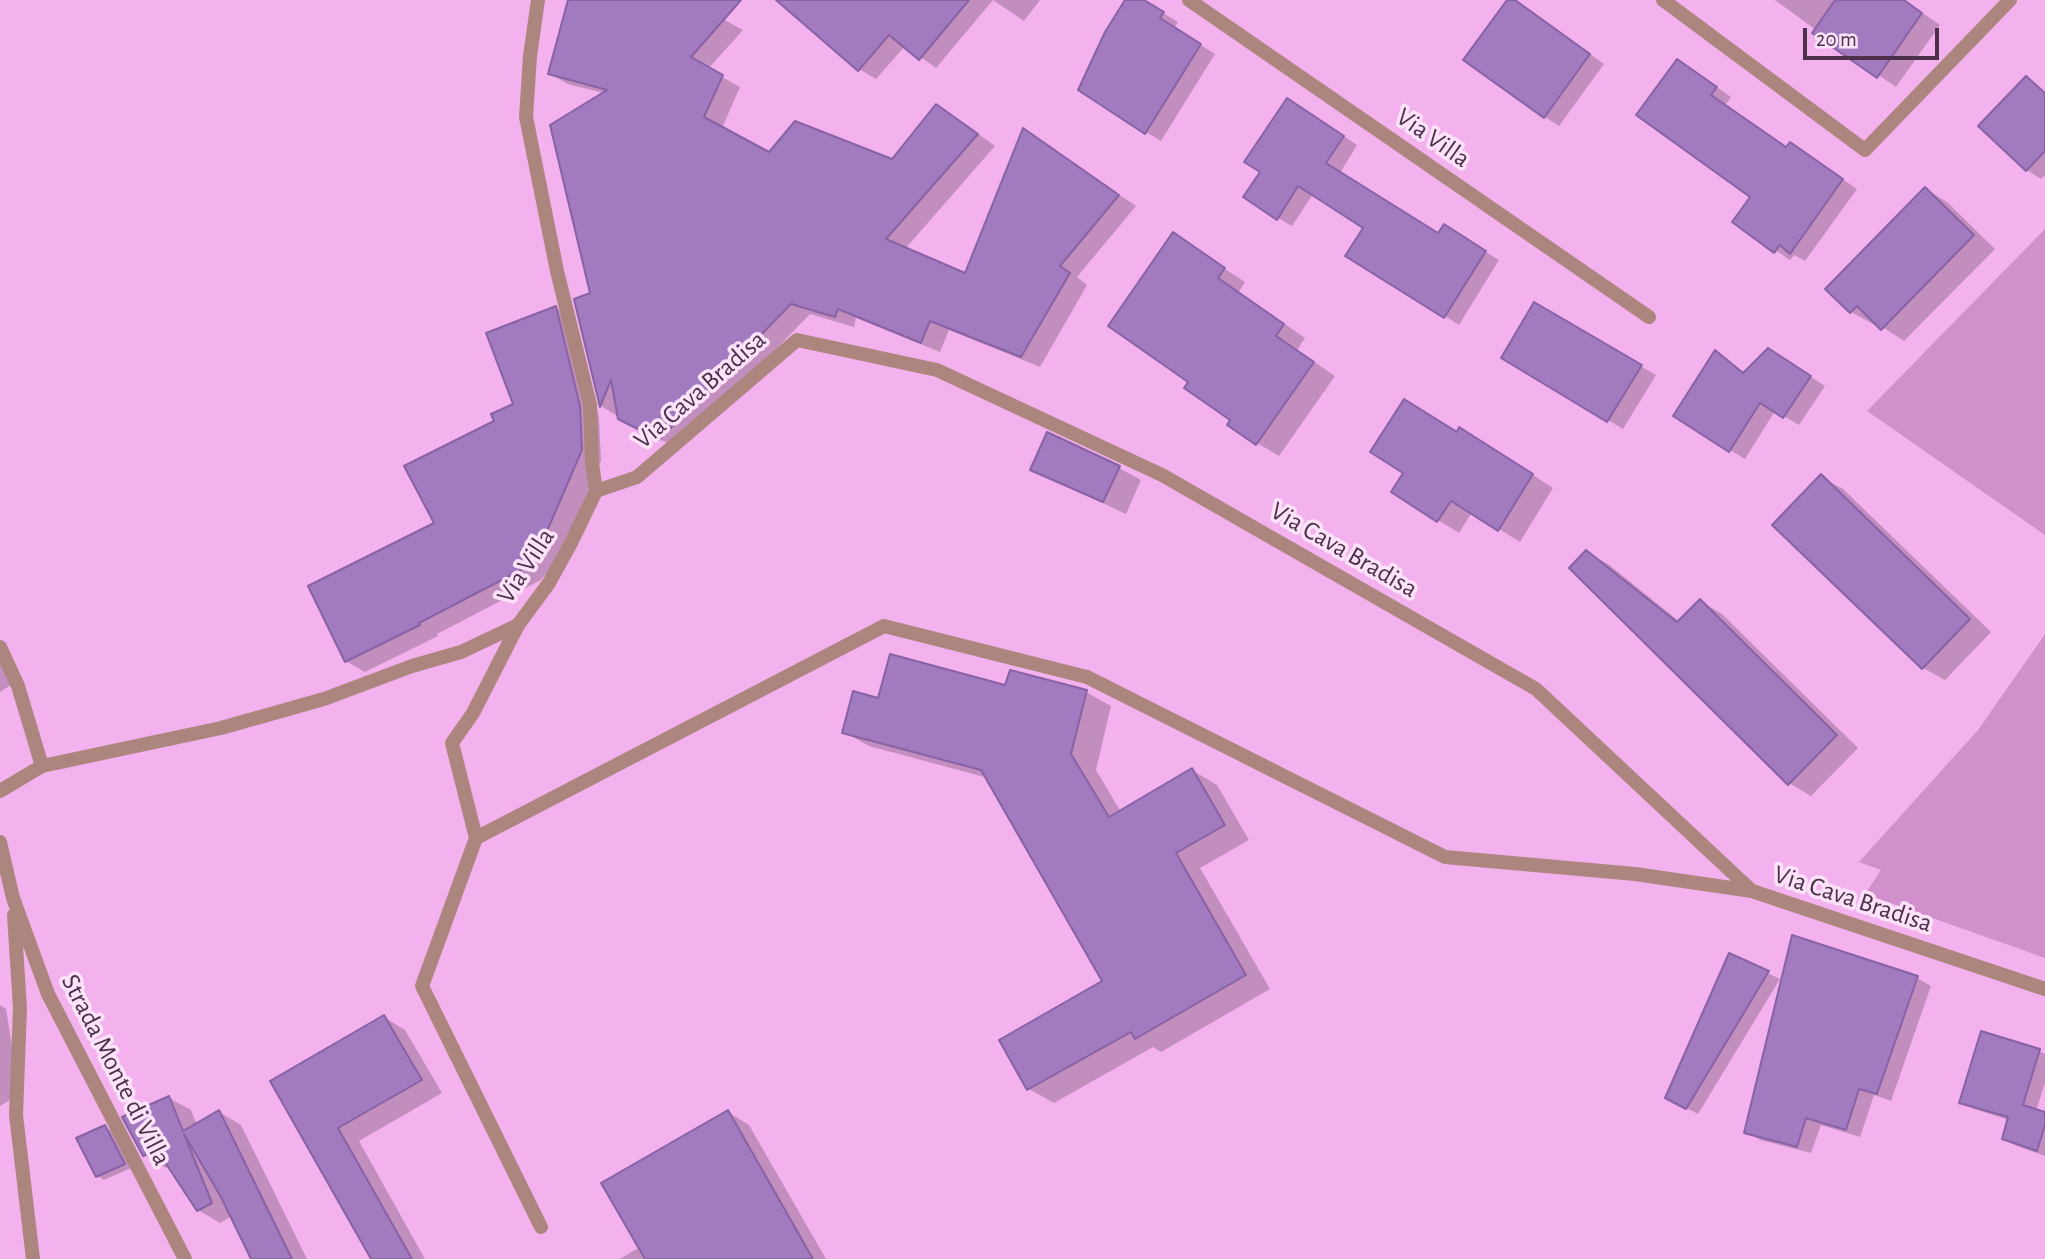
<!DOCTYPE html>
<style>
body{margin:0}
#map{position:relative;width:2045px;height:1259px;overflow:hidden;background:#f3b2ed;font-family:"Alegreya Sans",sans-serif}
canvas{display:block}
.scale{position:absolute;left:1803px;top:28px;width:136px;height:32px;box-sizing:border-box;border:4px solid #4a3048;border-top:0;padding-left:9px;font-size:21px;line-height:24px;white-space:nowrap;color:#4a3048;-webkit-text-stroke:5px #fde2fa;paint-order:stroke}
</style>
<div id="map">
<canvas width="2045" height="1259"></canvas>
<div class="scale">20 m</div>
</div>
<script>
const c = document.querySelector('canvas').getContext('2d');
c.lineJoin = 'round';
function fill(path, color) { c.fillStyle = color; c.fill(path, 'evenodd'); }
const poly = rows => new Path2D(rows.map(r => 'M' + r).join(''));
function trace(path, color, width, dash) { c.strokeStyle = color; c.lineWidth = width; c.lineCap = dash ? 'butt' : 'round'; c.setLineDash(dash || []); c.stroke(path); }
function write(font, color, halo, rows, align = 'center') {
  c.font = font + ' "Alegreya Sans",sans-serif'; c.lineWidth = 7; c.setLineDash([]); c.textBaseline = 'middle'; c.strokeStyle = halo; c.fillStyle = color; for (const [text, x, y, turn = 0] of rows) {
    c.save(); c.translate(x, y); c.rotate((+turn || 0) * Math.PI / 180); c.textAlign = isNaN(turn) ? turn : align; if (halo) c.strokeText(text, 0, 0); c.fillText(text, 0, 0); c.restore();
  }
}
const green = poly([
 [2045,229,2045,535,1867,411],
 [2045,634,2045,958,1865,894,1881,870,1859,862,1978,730]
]);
const shadow = poly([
 [570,0,688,0,743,30,708,69,740,87,722,128,770,154,892,161,937,107,955,117,995,146,905,249,966,275,1024,130,1136,206,1077,277,1087,285,1040,367,949,330,940,352,856,318,854,327,810,314,679,449,639,429,601,406,576,301,592,294,604,93,568,84,550,74],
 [779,0,993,0,936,68,905,46,876,79,859,69],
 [993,0,1040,0,1024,21],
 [1127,0,1141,0,1178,22,1174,28,1215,54,1161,141,1146,132],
 [1509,0,1525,7,1604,64,1559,126,1545,117],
 [1775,0,1904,0,1940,25,1896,87,1815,32,1816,30],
 [1692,70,1731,97,1725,105,1788,148,1791,144,1805,153,1857,189,1805,261,1794,255,1790,260,1734,222,1752,197],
 [2045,100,2045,175,2041,179,2027,170],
 [1301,108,1357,145,1340,173,1438,235,1458,235,1499,260,1459,325,1445,316,1365,228,1313,194,1292,226,1278,218],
 [1925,189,1947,202,1995,249,1904,341,1875,322,1873,324,1851,312],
 [1182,241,1245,282,1239,292,1305,338,1297,350,1335,376,1279,456,1257,443,1190,381],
 [1534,305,1656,375,1623,429,1503,357],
 [556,308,575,319,599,418,601,461,560,556,541,580,437,634,438,636,365,672,346,661,515,404],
 [1715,352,1745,373,1783,359,1825,386,1799,425,1775,411,1745,459,1730,450],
 [1481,441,1553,488,1520,542,1472,512,1459,533,1393,492],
 [1119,468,1141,480,1126,514,1055,481,1033,469],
 [1821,477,1843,489,1991,632,1945,680,1923,668],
 [1586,552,1608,564,1680,622,1700,601,1722,614,1858,748,1811,796,1789,783],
 [0,659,14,683,0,692],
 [1007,687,1086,692,1111,706,1096,770,1121,812,1192,770,1217,785,1249,840,1200,868,1270,989,1161,1052,1153,1047,1054,1103,1029,1089,1105,982,988,778,869,746,844,732,880,700],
 [1730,955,1780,979,1698,1114,1679,1104],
 [1917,978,1931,986,1891,1101,1874,1095,1860,1137,1821,1125,1811,1153,1760,1140,1746,1132],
 [0,1005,6,1009,20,1094,0,1106],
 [384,1017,405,1030,442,1093,359,1141,425,1259,373,1259,272,1082],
 [2039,1051,2045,1054,2045,1083,2036,1111,2045,1114,2045,1156,2017,1146,2004,1139,2009,1120,1974,1109,1961,1102],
 [169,1098,191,1110,197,1125,219,1112,241,1125,307,1259,253,1259,232,1216,220,1223,198,1210,169,1166,166,1168,144,1155],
 [728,1112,749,1125,826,1259,620,1259,640,1247],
 [105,1127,112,1131,131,1168,104,1180,97,1175]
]);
const building = poly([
 [568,0,741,0,691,57,723,75,704,117,769,152,795,121,892,159,936,104,978,134,886,239,965,273,1023,128,1119,195,1060,266,1070,273,1021,357,930,321,921,343,838,309,835,317,791,304,659,440,618,419,611,380,600,407,574,299,590,293,550,125,607,90,548,74,568,0],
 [776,0,969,0,919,60,889,35,858,71,776,0],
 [1125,0,1144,0,1164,12,1160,18,1201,44,1145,134,1078,90,1105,32,1125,0],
 [1507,0,1515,0,1590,54,1544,118,1463,60,1507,0],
 [1835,0,1904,0,1922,13,1877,78,1812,33,1835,0],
 [1677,59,1717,87,1711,95,1786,147,1790,142,1843,179,1790,254,1780,245,1774,253,1732,222,1750,197,1636,115,1677,59],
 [2026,76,2045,93,2045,151,2026,171,1978,126,2026,76],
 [1287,98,1344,136,1326,163,1438,233,1444,224,1486,251,1444,318,1345,256,1363,228,1298,186,1277,220,1243,197,1260,172,1244,162,1287,98],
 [1925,187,1974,235,1881,330,1857,306,1850,313,1825,289,1925,187],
 [1173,232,1225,268,1218,278,1284,324,1276,336,1314,362,1256,445,1227,425,1230,420,1184,388,1188,382,1108,326,1173,232],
 [1534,302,1642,365,1607,422,1501,358,1534,302],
 [556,306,580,406,582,450,541,545,521,570,419,623,420,625,345,662,308,586,434,523,404,466,494,421,491,414,513,404,486,333,556,306],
 [1768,348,1811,376,1783,418,1760,403,1729,452,1673,416,1715,350,1743,373,1768,348],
 [1404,399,1457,432,1459,427,1533,474,1498,531,1451,501,1437,522,1391,492,1403,473,1370,452,1404,399],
 [1047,432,1120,466,1103,502,1030,470,1047,432],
 [1821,474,1970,619,1922,669,1772,525,1821,474],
 [1586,550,1677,622,1700,599,1837,735,1788,785,1569,568,1586,550],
 [890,654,1005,685,1010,670,1087,690,1071,754,1109,817,1192,768,1225,825,1176,853,1246,975,1135,1039,1131,1032,1027,1090,999,1040,1102,981,981,770,842,733,853,691,878,698,890,654],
 [1792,935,1918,976,1877,1094,1859,1089,1846,1130,1806,1118,1797,1147,1744,1133,1792,935],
 [1729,953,1769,971,1686,1109,1665,1098,1729,953],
 [384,1015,422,1080,338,1128,412,1259,371,1259,270,1081,384,1015],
 [1981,1031,2040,1049,2023,1105,2045,1112,2045,1125,2037,1151,2002,1139,2008,1117,1959,1103,1981,1031],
 [169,1096,183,1131,219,1110,292,1259,251,1259,221,1197,184,1134,212,1203,197,1211,157,1150,143,1156,122,1117,169,1096],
 [728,1110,813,1259,645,1259,601,1183,728,1110],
 [105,1125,125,1164,96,1177,76,1138,105,1125]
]);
const lane = poly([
 [518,625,473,713,452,743,476,838,884,626,1087,677,1445,857,1635,874,1752,891],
 [476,838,422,986,541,1227]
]);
const street = poly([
 [1189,0,1649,317],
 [1663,0,1865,150,2010,0],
 [596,491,637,477,797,340,937,370,1162,475,1536,689,1752,891,2045,989],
 [0,647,18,686,42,766],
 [0,791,42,766,221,728,324,699,412,666,461,652,518,625,549,583,571,543,596,491,592,463,590,405,557,271,526,117,530,56,538,0],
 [0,842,13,898,48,994,185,1259],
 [14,915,20,1008,16,1115,33,1259]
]);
const streetNames = [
 ["Via Villa",1433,138,35],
 ["Via Cava Bradisa",700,390,-41],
 ["Via Cava Bradisa",1344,550,30],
 ["Via Villa",526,566,-57],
 ["Via Cava Bradisa",1853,899,18],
 ["Strada Monte di Villa",116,1070,63]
];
fill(green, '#d18fcb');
fill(shadow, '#0003');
fill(building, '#a17abf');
trace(building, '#8862a4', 2);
trace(lane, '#ab857e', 14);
trace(street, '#ab857e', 14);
write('26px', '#4a3048', '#fde2fa', streetNames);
</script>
